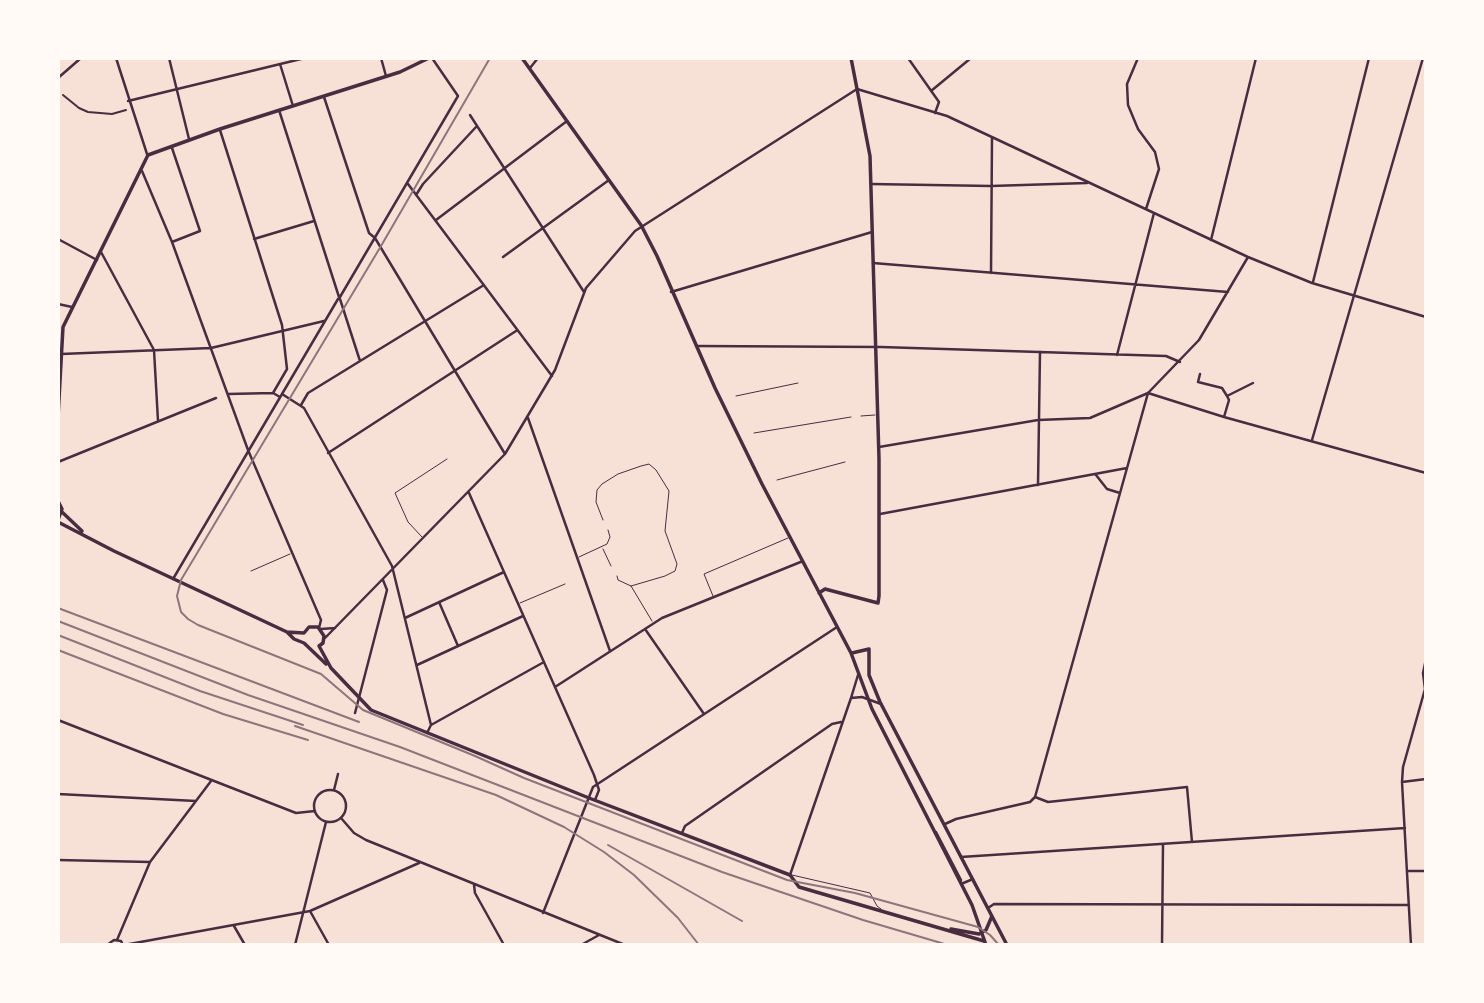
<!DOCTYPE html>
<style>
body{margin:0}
#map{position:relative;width:1484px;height:1003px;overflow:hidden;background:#f7e1d7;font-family:Helvetica,sans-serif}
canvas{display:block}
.frame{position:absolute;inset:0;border:60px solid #fffaf5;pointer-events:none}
</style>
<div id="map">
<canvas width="1484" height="1003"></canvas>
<div class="frame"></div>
</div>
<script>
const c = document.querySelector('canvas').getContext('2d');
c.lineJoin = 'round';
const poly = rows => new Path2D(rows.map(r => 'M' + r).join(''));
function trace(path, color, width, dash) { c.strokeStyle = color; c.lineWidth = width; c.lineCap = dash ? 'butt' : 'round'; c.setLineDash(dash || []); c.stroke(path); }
const service = poly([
 [736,396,798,383],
 [861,416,875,415],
 [754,433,851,417],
 [777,480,845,462],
 [603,520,596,502,597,490,602,484,618,474,641,466,649,464,656,470,669,491,665,531,677,564,675,571,665,576,631,586],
 [422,537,408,522,395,493,447,459],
 [603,549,611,566],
 [579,557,607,544,610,537,608,530],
 [251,571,290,554],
 [617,576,618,580,631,586,652,621],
 [713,596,704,574,788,538],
 [520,603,565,584],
 [792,875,870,893,877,906,881,909]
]);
const pedestrian = poly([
 [63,95,79,108,88,112,112,114,126,110]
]);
const minor = poly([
 [116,58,147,154],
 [169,58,189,139],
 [381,58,386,76],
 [908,58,939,102,935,113],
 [1138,58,1127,84,1128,105,1138,129,1155,152,1159,169,1146,209],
 [280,64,293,106],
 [530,68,538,58],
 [58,78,81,58],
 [931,91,971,58],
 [324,97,369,233,375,238,505,454],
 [128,101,305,58],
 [279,110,339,297],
 [470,115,584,292],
 [220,130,282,325,287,369,273,393],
 [142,171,172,242,248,450,321,620,319,628],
 [408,184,552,376],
 [871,184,991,186,1087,183],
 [416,195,423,184,476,127],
 [436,220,567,121],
 [58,239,97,260],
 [254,239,314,221],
 [1211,240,1256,58],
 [172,242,200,231,172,148],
 [101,252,154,350,158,421],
 [503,257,609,180],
 [873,263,1228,292],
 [991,273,992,138],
 [1313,282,1369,58],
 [671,292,872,232],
 [340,297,458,96,432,58],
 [340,299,360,361],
 [58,304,72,307],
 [696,346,881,347,1166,356,1180,362],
 [61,354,211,348,324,321],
 [1117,355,1154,213],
 [1200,374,1198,382,1222,388,1227,396,1229,400,1224,417],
 [1148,393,1224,417,1426,473],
 [228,394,273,393,280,397],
 [282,394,304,408,392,566,431,725,427,733],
 [1227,396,1253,383],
 [301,405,308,393,484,285],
 [528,418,610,651],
 [1312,440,1423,58],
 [879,447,1038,420,1090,418,1148,393,1199,340,1248,257],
 [328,453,516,331],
 [58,462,216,398],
 [1096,475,1107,489,1120,493],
 [1038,485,1040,352],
 [469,493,594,775,599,790,595,800],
 [880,514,1127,468],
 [173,579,338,299],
 [439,602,458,646],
 [405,618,504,572],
 [321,629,335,628],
 [645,629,704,714],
 [325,638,505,454,555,370,586,288,635,231,857,89,947,116,1248,257,1312,283,1426,317],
 [417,665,523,616],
 [555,687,662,618,803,561],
 [851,698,858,675],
 [355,713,387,590,383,580],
 [58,720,296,813,315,811],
 [431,725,544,662],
 [1402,782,1426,779],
 '314 806a16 16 0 1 1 32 0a16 16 0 1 1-32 0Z',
 [334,790,338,774],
 [58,794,196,801],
 [1035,797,1148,393],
 [1035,797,1048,802,1187,787,1192,842],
 [341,818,354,833,366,840,625,945],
 [945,824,956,819,1030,802,1035,797],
 [936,832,961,880],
 [682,833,685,826,832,724,841,722],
 [961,857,1405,828],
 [58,860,150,862],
 [1407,871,1426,871],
 [790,875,851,698,862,697,881,704],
 [961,884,973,879],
 [474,885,475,893,504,945],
 [988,908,994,904,1409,905],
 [310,911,329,945],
 [543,913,593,787,837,627],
 [234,926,245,945],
 [117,940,150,862,211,781],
 [107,945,114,940,121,941,123,945],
 [124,945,310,911,419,863],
 [295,945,326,822],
 [581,945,599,935],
 [1162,945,1163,844],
 [1411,945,1402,782,1403,767,1425,689,1423,673,1426,659]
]);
const tertiary = poly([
 [58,417,63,327,148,155,220,129,400,72,429,58],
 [58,486,58,501]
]);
const secondary = poly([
 [522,58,641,225,657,256,715,388,762,484,851,653,872,709,972,905,986,945],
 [58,501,62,509,58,520],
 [62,512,82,531],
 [58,522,114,551,287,632,294,639,304,643,326,664],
 [819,593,825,589,878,603,879,596,879,459,870,156,851,58],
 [287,632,304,633,309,627,318,627,324,636,323,643,319,646],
 [319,646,331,668,371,710,589,798,790,875,799,887,984,941],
 [852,653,869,649,869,675,880,702,1007,945],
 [951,929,979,934,986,930,992,916]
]);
const tram = poly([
 [490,58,381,246,181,580,177,596,181,612,188,619,198,625,321,674,363,710,475,756,524,778,787,880,855,893,978,927,990,935,999,945]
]);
const rail = poly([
 [58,608,359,722],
 [58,621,248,695,400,747,722,872,863,920,948,945],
 [58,635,200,691,303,725],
 [58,650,223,714,308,740],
 [295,726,496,795,564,827,604,852,634,875,678,918,699,945],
 [608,845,742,921]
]);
trace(service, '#4a2c40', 1);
trace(pedestrian, '#4a2c40', 2);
trace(minor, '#4a2c40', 2.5);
trace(tertiary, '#4a2c40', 3.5);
trace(secondary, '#4a2c40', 3.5);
trace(tram, '#8f747c', 2);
trace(rail, '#8f747c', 2);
</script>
